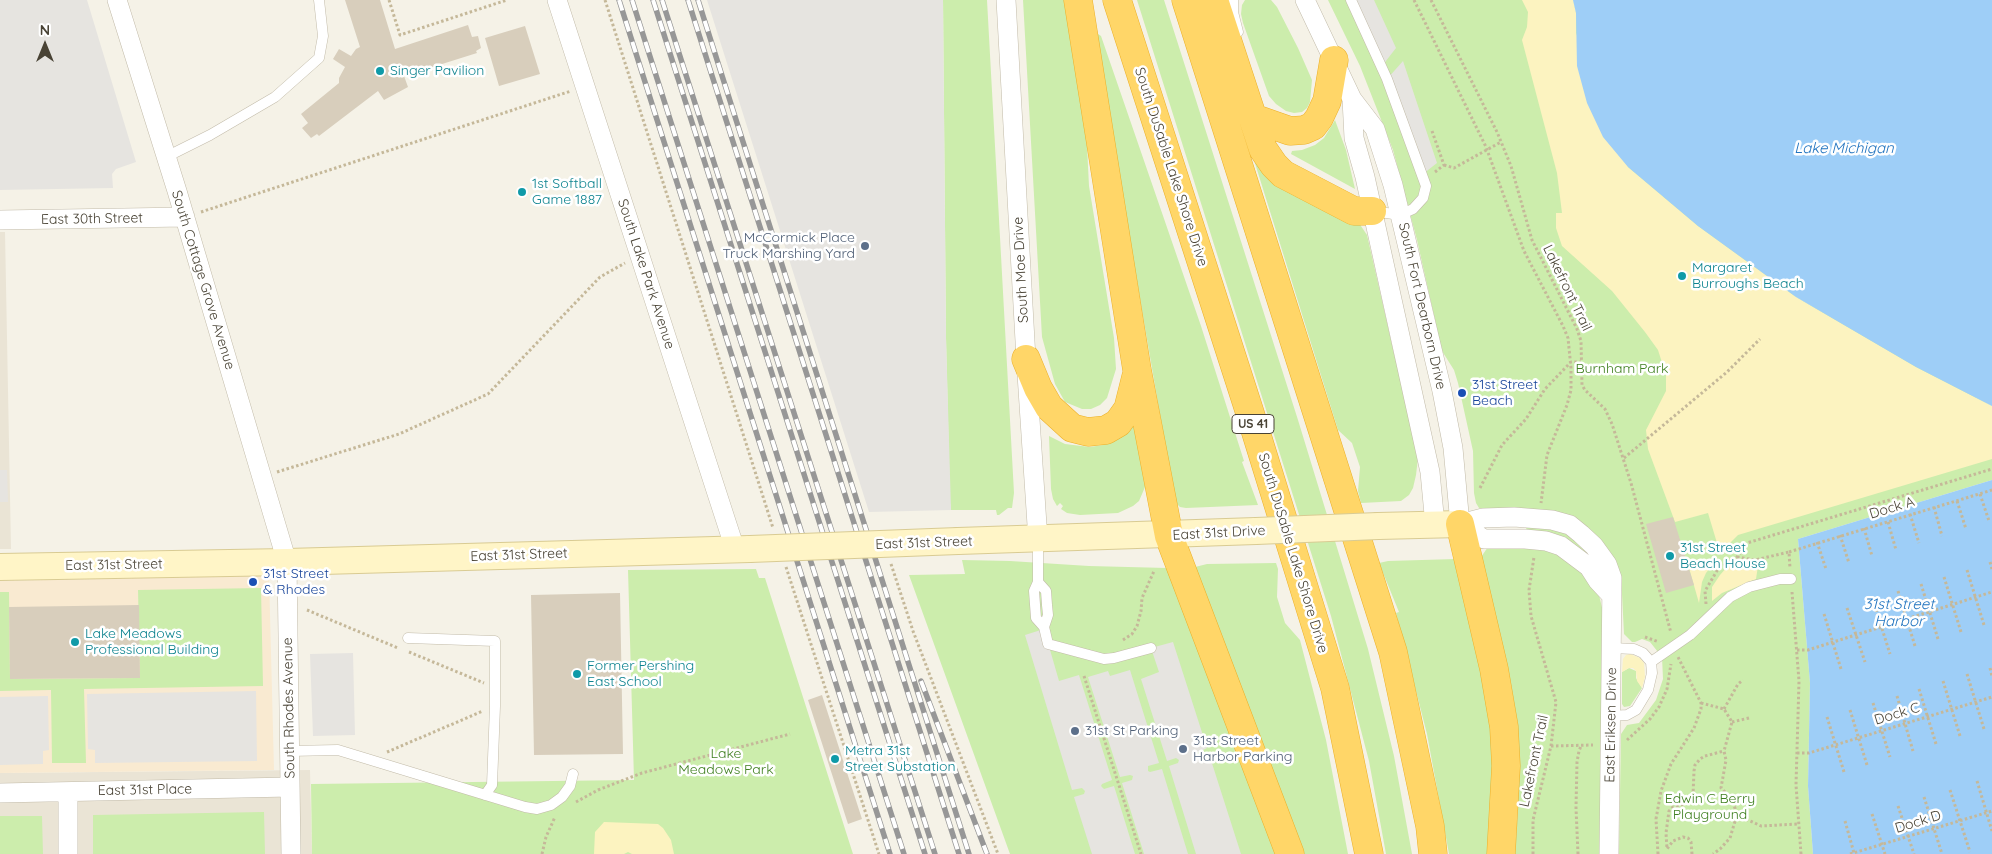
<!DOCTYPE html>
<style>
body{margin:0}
#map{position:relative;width:1992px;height:854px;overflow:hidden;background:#f5f2e7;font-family:Quicksand,sans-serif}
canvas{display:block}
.north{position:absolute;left:20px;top:20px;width:50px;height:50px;-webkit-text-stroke:4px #fff;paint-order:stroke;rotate:0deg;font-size:14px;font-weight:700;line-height:20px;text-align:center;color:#494335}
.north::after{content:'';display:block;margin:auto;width:18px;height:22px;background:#494335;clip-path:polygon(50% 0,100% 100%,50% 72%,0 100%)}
</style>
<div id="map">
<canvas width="1992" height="854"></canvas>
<div class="north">N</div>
</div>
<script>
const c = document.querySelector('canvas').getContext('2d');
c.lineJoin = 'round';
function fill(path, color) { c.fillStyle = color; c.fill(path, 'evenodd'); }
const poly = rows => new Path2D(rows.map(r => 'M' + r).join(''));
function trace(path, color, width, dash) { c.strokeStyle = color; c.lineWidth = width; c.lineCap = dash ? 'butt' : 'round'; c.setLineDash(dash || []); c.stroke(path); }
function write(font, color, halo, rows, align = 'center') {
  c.font = font + ' Quicksand,sans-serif'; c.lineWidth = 5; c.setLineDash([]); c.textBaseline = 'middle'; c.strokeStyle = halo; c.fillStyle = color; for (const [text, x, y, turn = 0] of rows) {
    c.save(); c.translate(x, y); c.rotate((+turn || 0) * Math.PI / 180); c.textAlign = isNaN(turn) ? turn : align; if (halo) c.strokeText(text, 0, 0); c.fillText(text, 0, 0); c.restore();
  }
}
const residential = poly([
 [0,232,5,232,11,549,0,549],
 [310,770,312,854,0,854,0,773]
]);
const commercial = poly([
 [269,575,274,770,0,773,0,581]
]);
const green = poly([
 [943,0,987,0,1014,493,1012,508,1008,508,999,515,997,515,996,510,951,510,950,503,946,338],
 [1023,0,1065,0,1086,126,1089,186,1114,338,1116,369,1107,398,1100,405,1091,409,1082,409,1065,402,1055,384,1042,337],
 [1137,0,1164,0,1298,420,1368,649,1394,756,1412,854,1386,854,1369,761,1331,616],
 [1245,0,1271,0,1277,7,1298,48,1312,80,1310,102,1307,108,1302,112,1294,113,1286,111,1276,104,1269,96,1243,23,1241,14,1242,5],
 [1328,0,1573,0,1576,13,1796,297,1992,406,1992,480,1798,539,1810,683,1808,786,1813,854,1619,854,1621,734,1627,725,1639,723,1656,700,1663,679,1662,657,1650,642,1642,639,1635,642,1632,642,1624,634,1622,594,1619,577,1596,540,1484,510,1479,508,1476,503,1474,493,1473,451,1458,383,1454,370,1442,351,1417,240,1393,150,1360,66],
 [1098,34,1101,36,1201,326,1244,461,1242,462,1258,505,1186,508,1180,507,1175,502,1095,37],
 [1335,120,1346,150,1355,189,1291,154,1292,151,1302,150,1315,145,1324,138],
 [1249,144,1359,223,1367,235,1418,458,1416,475,1413,488,1409,495,1401,501,1361,503,1358,491,1360,467,1352,443,1338,430],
 [1134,424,1146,476,1145,487,1139,501,1133,506,1118,513,1080,515,1067,513,1061,509,1063,506,1060,503,1057,506,1053,499,1051,489,1049,436,1065,444,1090,447,1103,445,1114,439],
 [1527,524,1561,531,1573,537,1598,564,1527,532,1526,530],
 [1492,545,1552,550,1579,567,1599,595,1604,616,1601,854,1515,854,1518,808,1518,726,1509,674,1481,568,1481,557,1488,547],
 [1456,559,1493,723,1493,854,1449,854,1427,734,1396,613,1399,612,1379,563,1388,561],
 [962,560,1010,561,1089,566,1167,568,1280,854,1010,854,909,575,965,574],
 [1276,563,1278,569,1277,597,1285,623,1300,640,1326,740,1348,854,1302,854,1195,567,1207,564],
 [756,569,759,578,765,578,853,854,312,854,311,784,634,780,628,570],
 [261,588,263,686,84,689,86,763,52,763,51,690,0,691,0,592,9,592,10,679,140,678,138,590],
 [1629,668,1636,671,1636,678,1642,688,1630,706,1624,707,1622,704,1622,672],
 [264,812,265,854,93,854,93,815],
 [0,816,42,816,43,854,0,854]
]);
const sand = poly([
 [1522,0,1573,0,1576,13,1576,33,1628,167,1698,226,1796,297,1916,367,1992,406,1992,459,1738,535,1720,553,1708,513,1675,522,1648,449,1646,430,1666,391,1666,375,1658,350,1645,332,1612,291,1562,246,1556,228,1556,213,1562,213,1557,173,1522,40,1527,27,1528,12],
 [1687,561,1696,564,1714,563,1706,573,1702,582,1699,603],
 [1740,562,1753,563,1758,566,1756,579,1722,593,1712,601,1712,587,1720,575,1727,567],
 [1630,654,1640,658,1644,663,1645,677,1642,688,1637,681,1636,671,1633,668,1629,668,1622,672,1623,659,1626,655],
 [604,822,658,824,663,828,671,840,674,854,632,854,628,852,624,854,594,854,595,832]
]);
const parking = poly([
 [0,0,87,0,136,162,116,169,112,174,113,188,0,190],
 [707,0,943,0,946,338,951,510,869,512],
 [1352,0,1374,0,1396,48,1382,66],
 [1403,61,1437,163,1423,174,1387,79],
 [0,470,7,470,8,502,0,502],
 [1044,629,1059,681,1079,675,1112,780,1102,784,1101,786,1104,789,1114,786,1135,854,1092,854,1074,797,1084,794,1085,791,1082,788,1072,790,1025,635],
 [1173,642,1207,748,1197,753,1200,756,1209,754,1241,854,1196,854,1169,766,1178,763,1179,760,1176,758,1167,761,1141,679,1159,672,1151,648],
 [353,653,355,735,313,736,310,654],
 [1130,670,1159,763,1148,766,1148,771,1150,772,1162,769,1188,854,1144,854,1122,783,1132,780,1133,776,1130,775,1120,777,1088,677,1108,671,1110,676],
 [256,691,257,761,95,763,95,750,88,749,87,694],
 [48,696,49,750,43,751,43,764,0,765,0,697]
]);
const water = poly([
 [1573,0,1992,0,1992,406,1916,367,1796,297,1698,226,1628,167,1603,137,1587,103,1577,66,1576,13],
 [1992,480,1992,854,1813,854,1808,786,1810,683,1798,539]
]);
const building = poly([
 [345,0,380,0,395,49,468,25,472,37,478,36,481,48,476,51,477,53,404,76,408,87,384,100,378,91,319,136,317,134,311,138,302,128,308,123,301,114,339,83,339,78,345,67,333,59,339,49,351,56,356,49,360,47],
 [525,26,540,74,499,86,485,38],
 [1673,517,1694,585,1666,593,1646,524],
 [620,593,623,754,534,755,531,595],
 [139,605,140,678,10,679,9,607],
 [822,695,862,819,848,824,808,700]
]);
const path = poly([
 [389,0,400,35,507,0],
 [605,0,773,528],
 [1414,0,1486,147,1524,251,1563,326,1568,338,1571,368,1571,390,1567,405,1547,455,1541,503],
 [1431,0,1497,132,1511,166,1532,240,1577,329,1581,341,1582,385,1585,390,1605,409,1612,424,1631,483,1671,633],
 [1432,131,1444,165],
 [1444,165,1454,168,1501,142],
 [1435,172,1444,165],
 [201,212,571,91],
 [1624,458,1727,372,1760,339],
 [277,472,399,434,488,394,600,277,625,263],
 [1480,488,1502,445,1526,419,1545,389,1571,362,1581,362],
 [1980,494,1989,521],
 [1957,501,1966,529],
 [1934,507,1942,536],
 [1910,514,1919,543],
 [1888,522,1896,550],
 [1864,528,1872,556],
 [1840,535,1849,563],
 [1817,542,1826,569],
 [1789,552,1992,490],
 [1737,557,1755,560,1789,552,1790,568],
 [1990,562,1992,569],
 [891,564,913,631,998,854],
 [786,567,879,854],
 [1967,570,1984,625],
 [1944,577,1961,632],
 [1921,584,1938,639],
 [1898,591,1915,646],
 [1792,592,1799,681,1796,785,1801,854],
 [1873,600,1890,654],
 [1706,604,1705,591,1718,569,1737,557,1747,543,1992,469],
 [1847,608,1865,662],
 [307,610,398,648],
 [1824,614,1841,669],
 [1645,637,1659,642],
 [1123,640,1132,634,1137,626,1141,611,1142,598,1154,571],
 [1797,650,1808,650,1992,592],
 [409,652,484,683],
 [1990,668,1992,676],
 [1967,674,1984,729],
 [1084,676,1141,854],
 [1943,681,1960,736],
 [1919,689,1936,744],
 [1897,696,1913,751],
 [1701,703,1724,709,1732,722,1724,751,1726,760,1721,788,1730,797,1735,808,1736,818,1730,838,1720,849,1713,854],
 [1873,703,1890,757],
 [1724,709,1738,684,1743,680],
 [1850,710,1867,765],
 [1827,717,1844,772],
 [1732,722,1749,718],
 [1627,740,1650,719,1659,707,1667,689,1671,664],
 [1551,746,1593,745],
 [387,752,483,711],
 [1797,753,1809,753,1992,697],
 [1977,781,1992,831],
 [1950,790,1970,852],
 [1924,797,1942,854],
 [576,802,598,790,642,773,790,734],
 [1898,806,1914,854],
 [1872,814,1885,854],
 [1736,818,1746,819,1761,826,1798,824],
 [1845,821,1854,853],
 [542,854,546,837,555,817],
 [1533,854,1533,820,1551,746,1556,702,1531,616,1529,590,1534,557],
 [1578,854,1576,808,1577,762,1579,751,1581,746],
 [1658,854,1656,819,1661,791,1671,764,1694,728,1701,709,1701,703,1678,657],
 [1692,854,1691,842,1688,838,1683,837,1673,841,1667,849,1666,833,1669,811,1673,807,1685,804,1693,795,1694,771,1695,765,1700,759,1705,756,1724,751],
 [1850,854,1992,811]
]);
const service = poly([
 [1233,0,1233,12,1238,32],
 [1351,0,1387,79,1426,186,1423,198,1413,209,1400,215,1373,211],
 [166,157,210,135,275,97,319,58,323,36,319,0],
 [1038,540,1038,582],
 [1044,627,1048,615,1047,605,1046,591,1038,582,1034,591,1036,618,1044,627,1048,644,1104,659,1114,658,1151,648],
 [408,638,495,641,495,706,492,785,485,795],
 [1651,662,1690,635,1730,597,1749,587,1780,579,1791,579],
 [1611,716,1627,715,1636,710,1648,690,1652,673,1651,662,1643,653,1634,649,1612,648],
 [289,751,338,750,525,807,537,809,551,805,562,797,570,786,573,774]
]);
const minor = poly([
 [117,0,177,191,287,562,291,854],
 [557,0,735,549],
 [1006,0,1026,359,1038,540],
 [1305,0,1352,99,1375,129,1393,185,1442,391,1453,448,1460,524],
 [1352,99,1354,138,1365,177,1430,472,1435,525],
 [0,220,185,217],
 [1460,524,1483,518,1514,517,1552,520,1570,525,1581,534,1594,546,1607,564,1612,578,1609,854],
 [1460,524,1484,539,1525,539,1546,541,1561,546,1589,567,1598,581,1611,595],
 [68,792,68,854],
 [0,793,290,787]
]);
const secondary = poly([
 [1378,526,1460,524],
 [958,541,1256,531],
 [0,567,287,562,750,549]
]);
const motorway = poly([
 [1078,0,1137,370,1169,536,1290,854],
 [1117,0,1249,410,1335,688,1369,854],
 [1186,0,1393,652,1430,826,1433,854],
 [1214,0,1263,149,1274,165,1283,174,1354,211,1372,211],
 [1253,118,1290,131,1304,130,1313,126,1319,118,1327,101,1334,60],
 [1026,359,1038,388,1049,407,1072,428,1088,432,1106,430,1118,423,1128,409,1136,377],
 [1460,524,1494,669,1504,727,1506,766,1501,854]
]);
const rail = poly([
 [619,0,890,854],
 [632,0,904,854],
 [653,0,925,854],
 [662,0,935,854],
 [688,0,959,854],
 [698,0,969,854],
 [921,681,987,854]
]);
const secondaryBridge = poly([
 [1256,531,1378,526],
 [750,549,958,541]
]);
const markers = [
 [380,71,5,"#0f9aa8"],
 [522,192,5,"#0f9aa8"],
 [865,246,5,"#5c6f8a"],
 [1682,276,5,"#0f9aa8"],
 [1462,393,5,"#1a4fb4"],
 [1670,556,5,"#0f9aa8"],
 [253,582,5,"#1a4fb4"],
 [75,642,5,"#0f9aa8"],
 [577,674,5,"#0f9aa8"],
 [1075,731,5,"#5c6f8a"],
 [1183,749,5,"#5c6f8a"],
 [835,759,5,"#0f9aa8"]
];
const shields = [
 [1253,424,42]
];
const shieldNames = [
 ["US 41",1253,424]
];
const cultureNames = [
 ["Singer Pavilion",390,71],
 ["1st Softball",532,184],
 ["Game 1887",532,200],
 ["Margaret",1692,268],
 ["Burroughs Beach",1692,284],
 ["31st Street",1680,548],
 ["Beach House",1680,564],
 ["Lake Meadows",85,634],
 ["Professional Building",85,650],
 ["Former Pershing",587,666],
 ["East School",587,682],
 ["Metra 31st",845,751],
 ["Street Substation",845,767]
];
const streetNames = [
 ["South DuSable Lake Shore Drive",1171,167,72],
 ["East 30th Street",92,219,-1],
 ["South Moe Drive",1021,270,-93],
 ["South Lake Park Avenue",646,274,72],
 ["South Cottage Grove Avenue",203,280,73],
 ["Lakefront Trail",1567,288,64],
 ["South Fort Dearborn Drive",1422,306,77],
 ["Dock A",1892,508,-17],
 ["East 31st Drive",1219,533,-3],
 ["East 31st Street",924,543,-2],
 ["South DuSable Lake Shore Drive",1293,553,73],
 ["East 31st Street",519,555,-2],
 ["East 31st Street",114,565,-1],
 ["South Rhodes Avenue",289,708,-91],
 ["Dock C",1897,714,-17],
 ["East Eriksen Drive",1611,725,-89],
 ["Lakefront Trail",1534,761,-78],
 ["East 31st Place",145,790,-1],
 ["Dock D",1918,822,-17]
];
const serviceNames = [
 ["McCormick Place",855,238,"right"],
 ["Truck Marshing Yard",855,254,"right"],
 ["31st St Parking",1085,731],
 ["31st Street",1193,741],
 ["Harbor Parking",1193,757]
];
const parkNames = [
 ["Burnham Park",1622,369],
 ["Lake",726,754],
 ["Meadows Park",726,770],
 ["Edwin C Berry",1710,799],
 ["Playground",1710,815]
];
const transitNames = [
 ["31st Street",1472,385],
 ["Beach",1472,401],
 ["31st Street",263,574],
 ["& Rhodes",263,590]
];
const waterNames = [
 ["Lake Michigan",1844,148],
 ["31st Street",1899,604],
 ["Harbor",1899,621]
];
fill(residential, '#eae4d5');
fill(commercial, '#f9ead1');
fill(green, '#ccedac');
fill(sand, '#fcf3c0');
fill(parking, '#e6e4e0');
fill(water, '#9ecef7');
fill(building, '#d8cebc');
trace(service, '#c2bba9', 11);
trace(minor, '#c2bba9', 20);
trace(secondary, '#d9cb93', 28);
trace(motorway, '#ecb02a', 29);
trace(path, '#c5b899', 3, [2.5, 2.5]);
trace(service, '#fff', 10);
trace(minor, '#fff', 19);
trace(secondary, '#fff5c7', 26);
trace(motorway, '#ffd668', 28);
trace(rail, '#979797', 5.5);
trace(rail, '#fff', 4, [11]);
trace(secondaryBridge, '#d9cb93', 28, []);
trace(secondaryBridge, '#fff5c7', 26);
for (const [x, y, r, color] of markers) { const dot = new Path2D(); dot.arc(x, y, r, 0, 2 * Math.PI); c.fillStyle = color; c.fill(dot); trace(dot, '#fff', 2); }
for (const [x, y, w] of shields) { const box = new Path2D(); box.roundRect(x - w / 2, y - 9.5, w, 19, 4); c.fillStyle = '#fff'; c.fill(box); trace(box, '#494335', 1); }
write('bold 12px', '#494335', null, shieldNames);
write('14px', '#0d838f', '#fff', cultureNames, 'left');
write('14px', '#494335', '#fff', streetNames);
write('14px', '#4e5e75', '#fff', serviceNames, 'left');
write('14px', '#418122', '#fff', parkNames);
write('14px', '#164399', '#fff', transitNames, 'left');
write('italic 15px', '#2375c0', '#fff', waterNames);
</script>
